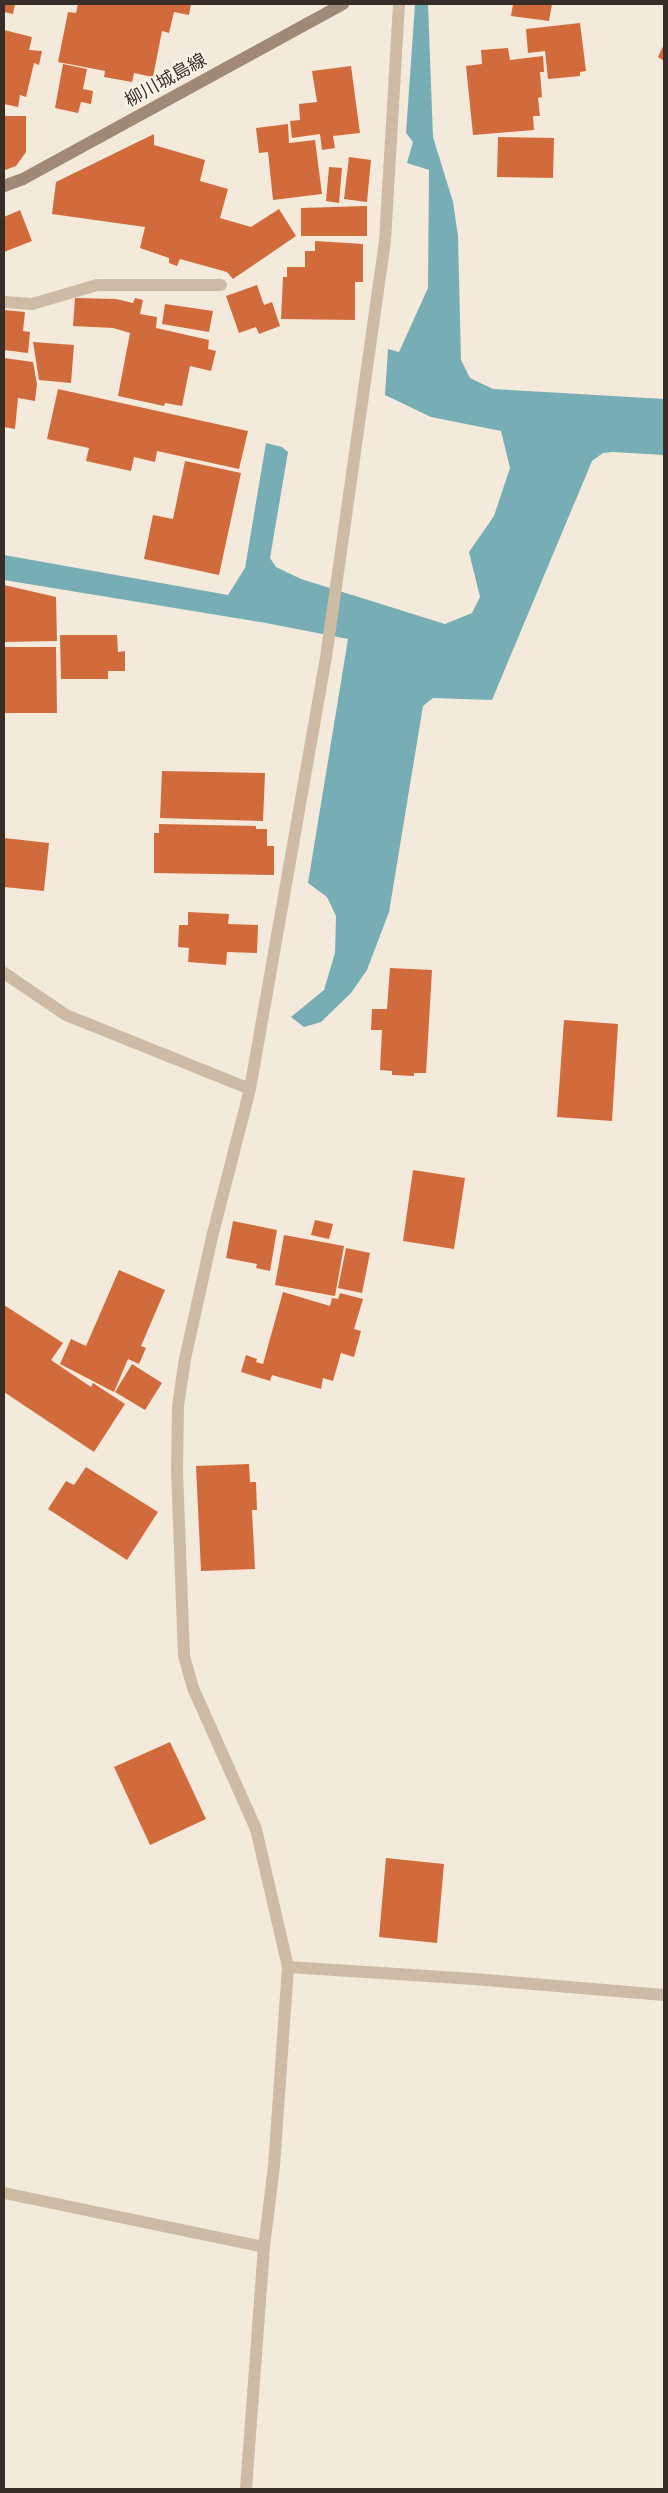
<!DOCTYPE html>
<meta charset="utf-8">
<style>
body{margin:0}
#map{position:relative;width:668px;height:2493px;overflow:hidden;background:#f4eadb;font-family:"Varela Round",sans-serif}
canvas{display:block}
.frame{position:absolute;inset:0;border:5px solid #392e27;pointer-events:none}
</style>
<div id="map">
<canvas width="668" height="2493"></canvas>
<div class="frame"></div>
</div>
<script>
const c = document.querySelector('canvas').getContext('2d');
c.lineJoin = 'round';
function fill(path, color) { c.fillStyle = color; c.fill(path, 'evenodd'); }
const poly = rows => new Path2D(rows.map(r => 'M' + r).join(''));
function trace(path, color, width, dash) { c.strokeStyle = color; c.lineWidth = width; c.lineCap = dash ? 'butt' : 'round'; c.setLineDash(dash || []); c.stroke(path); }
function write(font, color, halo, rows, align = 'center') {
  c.font = font + ' "Varela Round","Noto Sans JP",sans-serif'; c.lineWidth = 4; c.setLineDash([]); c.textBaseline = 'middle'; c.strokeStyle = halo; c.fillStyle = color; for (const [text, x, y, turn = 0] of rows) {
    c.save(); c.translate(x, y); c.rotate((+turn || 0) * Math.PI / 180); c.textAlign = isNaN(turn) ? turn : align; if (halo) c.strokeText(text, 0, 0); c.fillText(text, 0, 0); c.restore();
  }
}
const water = poly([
 [415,4,428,4,433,137,453,202,458,236,461,360,470,378,493,389,664,399,664,455,613,452,603,453,592,461,492,700,433,698,423,706,389,912,367,970,351,993,321,1022,304,1027,291,1017,324,990,335,953,336,916,327,897,308,883,348,639,266,623,4,580,4,555,228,595,245,568,266,443,282,447,288,452,270,558,276,567,301,579,445,624,472,613,480,597,469,552,494,516,510,468,501,431,431,417,385,395,388,349,399,352,428,288,429,170,407,163,413,142,406,133]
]);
const building = poly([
 [4,4,15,4,13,14,4,12],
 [78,4,191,4,189,15,174,12,169,33,162,31,153,77,134,73,132,82,104,77,105,71,58,62,68,12,76,13],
 [513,4,552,4,549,21,511,16],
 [580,23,586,71,580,72,580,76,548,79,545,51,528,53,526,29],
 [4,30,32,37,29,50,42,51,39,65,34,63,26,97,20,95,18,107,4,104],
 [664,44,664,61,658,57],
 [508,48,510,60,543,56,544,72,540,72,542,97,538,98,540,116,533,116,534,130,473,135,466,66,482,64,481,50],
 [63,64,87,69,83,89,93,91,91,104,81,102,78,113,55,108],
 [351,66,360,133,333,136,335,148,322,150,320,134,292,138,290,121,300,120,299,104,317,102,312,71],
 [4,116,26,116,26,152,16,166,5,170],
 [288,124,289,143,315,140,322,194,273,200,268,152,259,153,256,128],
 [154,134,154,145,205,160,200,181,228,189,220,218,251,227,279,209,296,236,233,279,227,272,180,259,177,266,169,263,169,258,140,248,145,227,52,214,56,182],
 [498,137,554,138,553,178,497,177],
 [349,157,371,160,367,202,344,199],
 [329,167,342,168,339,203,326,201],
 [367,206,367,236,301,236,301,208],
 [20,210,32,241,4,252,4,217],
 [315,241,363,244,363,282,355,282,355,320,281,319,283,277,287,277,287,267,305,267,305,251,315,251],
 [257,285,264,305,272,302,280,326,259,334,256,327,239,333,226,296],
 [75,298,116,299,133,303,135,298,143,300,140,314,157,317,156,328,209,340,208,349,216,351,211,371,190,366,182,406,165,403,164,406,118,396,130,333,113,328,73,326],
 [165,304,213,311,209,332,162,324],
 [4,310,25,312,23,331,30,332,28,353,4,350],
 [33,342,74,345,71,383,39,380],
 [4,358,33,362,37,384,35,401,18,398,15,429,4,427],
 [58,389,248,431,239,469,157,451,155,462,134,457,131,471,86,461,89,448,47,439],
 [185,461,241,473,219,575,144,559,153,515,173,519],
 [4,585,56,597,57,641,4,642],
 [60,635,117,635,118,652,125,651,125,671,108,671,108,679,61,679],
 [4,647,56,647,57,713,4,713],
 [162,771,265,773,263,821,160,818],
 [159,824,256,826,256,829,267,829,267,846,274,846,274,875,154,873,154,833,159,833],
 [4,838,49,843,44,891,4,887],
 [188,912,229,914,228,924,258,925,257,953,227,952,226,965,188,962,189,948,178,947,179,925,188,925],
 [390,968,432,970,426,1073,414,1073,414,1076,392,1075,392,1071,380,1070,382,1030,371,1030,372,1009,387,1009],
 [564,1020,618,1024,612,1121,557,1117],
 [413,1170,465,1178,454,1249,403,1241],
 [315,1220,333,1224,329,1239,311,1235],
 [233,1221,277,1230,270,1271,256,1268,257,1264,226,1258],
 [284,1235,344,1246,335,1296,275,1285],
 [346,1248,370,1253,362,1293,338,1288],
 [119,1270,165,1290,141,1346,146,1348,139,1364,128,1359,114,1392,60,1364,71,1339,86,1346],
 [283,1292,330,1306,332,1298,338,1299,340,1293,363,1299,354,1329,361,1331,354,1357,341,1353,333,1381,323,1378,321,1389,272,1375,270,1381,241,1372,246,1355,257,1359,256,1362,263,1364],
 [4,1305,63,1343,51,1360,91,1387,93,1383,125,1404,94,1452,4,1392],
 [132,1364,162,1383,145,1410,115,1392],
 [249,1464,250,1482,256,1482,257,1510,252,1510,255,1569,201,1571,196,1466],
 [86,1467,158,1512,127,1560,48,1509,66,1481,74,1485],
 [170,1742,206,1819,150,1845,114,1767],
 [386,1858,444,1864,437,1943,379,1937]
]);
const lane = poly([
 [4,302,32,304,97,285,221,285]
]);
const street = poly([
 [4,973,66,1015,250,1089],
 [288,1967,474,1979,664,1995],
 [4,2193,264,2247],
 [246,2489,264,2247,274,2166,288,1967,256,1829,193,1688,184,1656,177,1471,178,1406,185,1359,212,1237,250,1089,326,657,385,241,399,4]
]);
const secondary = poly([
 [4,186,23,179,343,4]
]);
const streetNames = [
 ["柳川城島線",166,81,-29]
];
fill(water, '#77adb4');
fill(building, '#d16b3c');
trace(lane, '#cebba6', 12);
trace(street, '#cebba6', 12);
trace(secondary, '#a18977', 12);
write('18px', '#392e27', '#fbf4e8', streetNames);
</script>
